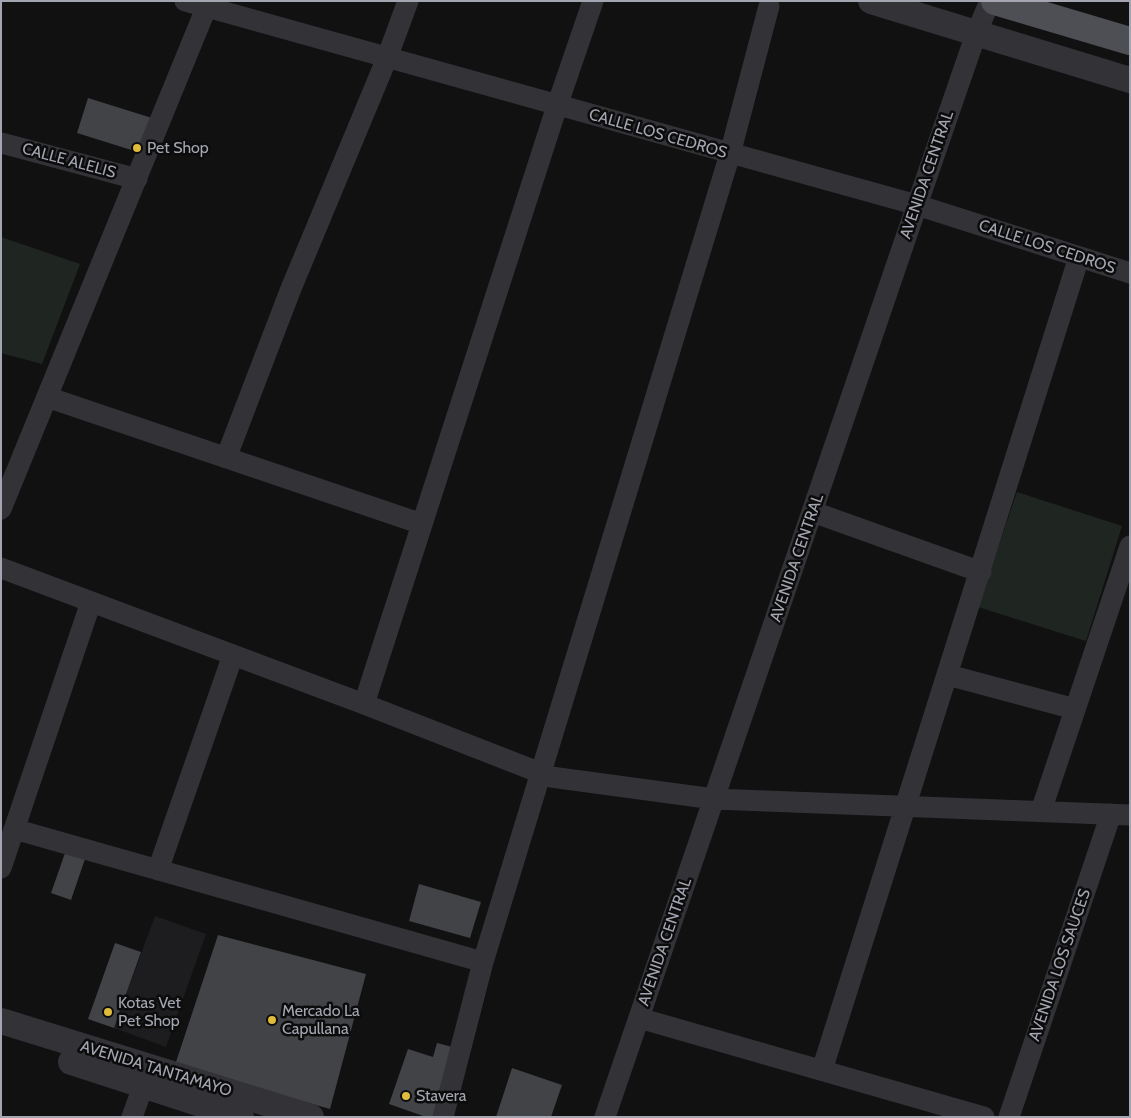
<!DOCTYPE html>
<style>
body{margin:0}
#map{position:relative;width:1131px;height:1118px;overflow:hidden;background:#111112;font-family:Cabin,sans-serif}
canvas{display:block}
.frame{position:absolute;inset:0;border:2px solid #a3a6b1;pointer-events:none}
</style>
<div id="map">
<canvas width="1131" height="1118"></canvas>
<div class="frame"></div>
</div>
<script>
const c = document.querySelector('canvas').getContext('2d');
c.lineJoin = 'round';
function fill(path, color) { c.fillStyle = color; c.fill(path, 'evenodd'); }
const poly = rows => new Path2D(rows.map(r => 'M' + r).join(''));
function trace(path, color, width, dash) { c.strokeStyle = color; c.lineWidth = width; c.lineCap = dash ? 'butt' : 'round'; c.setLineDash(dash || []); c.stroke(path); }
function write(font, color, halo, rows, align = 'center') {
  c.font = font + ' Cabin,sans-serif'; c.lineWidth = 5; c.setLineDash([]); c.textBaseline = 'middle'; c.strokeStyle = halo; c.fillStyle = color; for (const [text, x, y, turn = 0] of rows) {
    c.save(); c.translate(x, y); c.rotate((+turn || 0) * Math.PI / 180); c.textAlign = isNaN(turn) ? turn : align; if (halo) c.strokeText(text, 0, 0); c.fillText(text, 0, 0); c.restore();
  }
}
const built = poly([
 [155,916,206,934,166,1047,114,1028]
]);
const green = poly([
 [1,237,80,264,42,364,1,353],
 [1017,492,1122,526,1086,641,978,607]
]);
const building = poly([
 [88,98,152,118,141,153,77,133],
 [65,853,85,859,71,900,51,893],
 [419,884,481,902,470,938,409,921],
 [218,935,366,974,330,1109,175,1065],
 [115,943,141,952,114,1028,88,1019],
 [437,1043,456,1048,435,1117,426,1117,389,1104,408,1049,433,1057],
 [512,1068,562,1085,551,1117,496,1117]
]);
const minor = poly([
 [185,1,917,205,1130,273],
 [1,143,137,179],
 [47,397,422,524],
 [226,458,290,291,387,58,408,1],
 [1,509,209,1],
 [813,512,981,572],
 [1,568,364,704,551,777,714,799,1130,815],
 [948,675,1075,709],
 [364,704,557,106,593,1],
 [1041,811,1130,546],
 [14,829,483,962],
 [1,868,91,602],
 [158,870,233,655],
 [639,1018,984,1117],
 [822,1070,1079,257],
 [132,1117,149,1070],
 [443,1117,483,962,730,154,769,6],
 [605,1117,917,205,976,34,990,1],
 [1009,1117,1111,814]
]);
const tertiary = poly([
 [871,1,1130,80],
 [1,1021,311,1117],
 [71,1062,241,1117]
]);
const primary = poly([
 [995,1,1130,41]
]);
const markers = [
 [137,148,5,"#e1bb3a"],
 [108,1012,5,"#e1bb3a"],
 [272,1020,5,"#e1bb3a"],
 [406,1096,5,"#e1bb3a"]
];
const streetNames = [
 ["CALLE LOS CEDROS",658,134,16],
 ["CALLE ALELIS",69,161,15],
 ["AVENIDA CENTRAL",927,175,-71],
 ["CALLE LOS CEDROS",1047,247,18],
 ["AVENIDA CENTRAL",797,558,-71],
 ["AVENIDA CENTRAL",665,942,-71],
 ["AVENIDA LOS SAUCES",1060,965,-71],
 ["AVENIDA TANTAMAYO",156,1069,17]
];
const poiNames = [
 ["Pet Shop",147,148],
 ["Kotas Vet",118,1003],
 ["Pet Shop",118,1021],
 ["Mercado La",282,1011],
 ["Capullana",282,1029],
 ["Stavera",416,1096]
];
fill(built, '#1d1d1f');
fill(green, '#1f2621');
fill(building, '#424347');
trace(minor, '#323237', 21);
trace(tertiary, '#323237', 26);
trace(primary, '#4e4f55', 28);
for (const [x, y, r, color] of markers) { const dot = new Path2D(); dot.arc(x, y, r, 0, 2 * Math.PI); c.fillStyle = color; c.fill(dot); trace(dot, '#0c0c0d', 2); }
write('16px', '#a3a6b1', '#0c0c0d', streetNames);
write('16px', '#a3a6b1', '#0c0c0d', poiNames, 'left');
</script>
